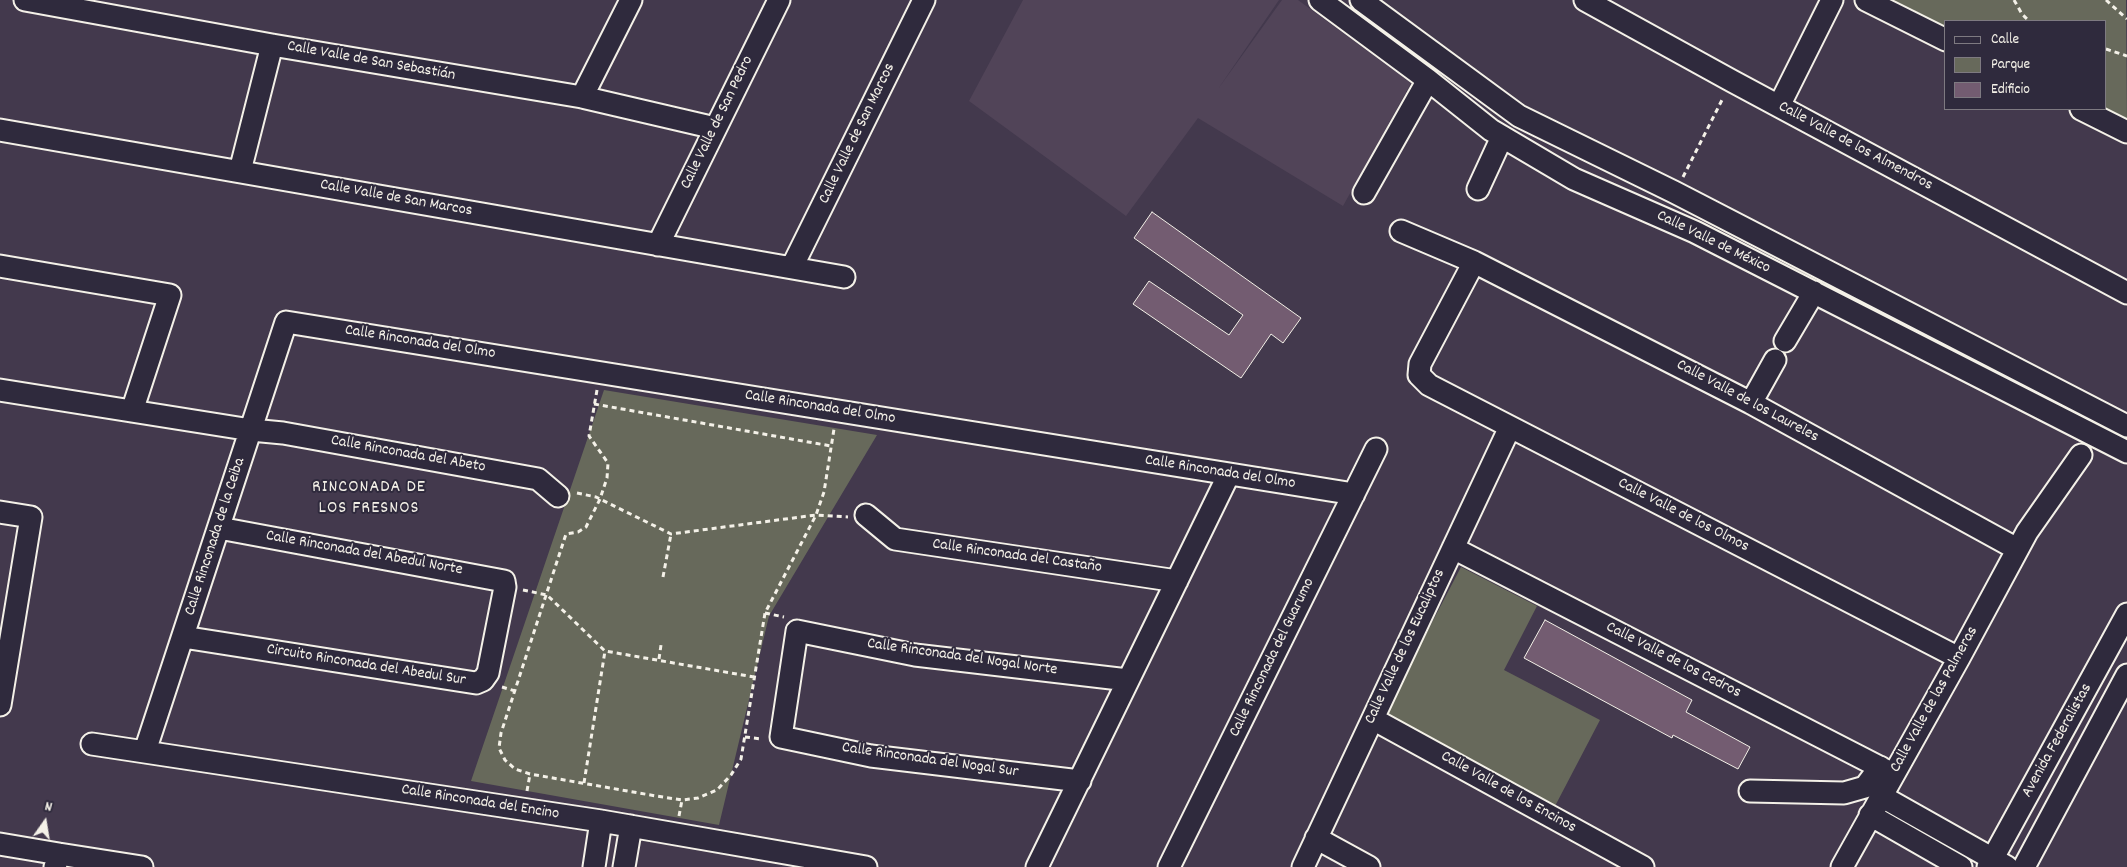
<!DOCTYPE html>
<meta charset="utf-8">
<style>
body{margin:0}
#map{position:relative;width:2127px;height:867px;overflow:hidden;background:#43394d;font-family:Dekko,sans-serif}
canvas{display:block}
.legend{position:absolute;left:1944px;top:20px;width:162px;height:90px;box-sizing:border-box;background:#2f2a3d;border:1px solid #7e7a81;margin:0;padding:6px 9px;list-style:none;font-size:15px;color:#f4f1e8}
.legend li{display:flex;align-items:center;gap:10px;height:25px}
.legend b{width:25px;border:1px solid #7e7a81}
.north{position:absolute;left:20px;top:797px;width:50px;height:50px;-webkit-text-stroke:4px #2f2a3d;paint-order:stroke;rotate:13deg;font-size:14px;font-weight:700;line-height:20px;text-align:center;color:#f4f1e8}
.north::after{content:'';display:block;margin:auto;width:18px;height:22px;background:#f4f1e8;clip-path:polygon(50% 0,100% 100%,50% 72%,0 100%)}
</style>
<div id="map">
<canvas width="2127" height="867"></canvas>
<ul class="legend">
<li><b style="height:6px;background:#2f2a3d"></b>Calle</li>
<li><b style="height:14px;background:#67695b"></b>Parque</li>
<li><b style="height:14px;background:#735c71"></b>Edificio</li>
</ul>
<div class="north">N</div>
</div>
<script>
const c = document.querySelector('canvas').getContext('2d');
c.lineJoin = 'round';
function fill(path, color) { c.fillStyle = color; c.fill(path, 'evenodd'); }
const poly = rows => new Path2D(rows.map(r => 'M' + r).join(''));
function trace(path, color, width, dash) { c.strokeStyle = color; c.lineWidth = width; c.lineCap = dash ? 'butt' : 'round'; c.setLineDash(dash || []); c.stroke(path); }
function write(font, color, halo, rows, align = 'center') {
  c.font = font + ' Dekko,sans-serif'; c.lineWidth = 4; c.setLineDash([]); c.textBaseline = 'middle'; c.strokeStyle = halo; c.fillStyle = color; for (const [text, x, y, turn = 0] of rows) {
    c.save(); c.translate(x, y); c.rotate((+turn || 0) * Math.PI / 180); c.textAlign = isNaN(turn) ? turn : align; if (halo) c.strokeText(text, 0, 0); c.fillText(text, 0, 0); c.restore();
  }
}
const built = poly([
 [1023,0,1279,0,1218,89,1282,0,1298,0,1411,83,1343,206,1198,118,1126,216,969,101]
]);
const green = poly([
 [1881,0,2126,0,2127,126,2094,109,2106,109,2106,21,1946,21,1946,33],
 [604,390,877,435,769,616,719,825,471,781],
 [1461,567,1537,606,1504,670,1600,720,1554,808,1382,718]
]);
const building = poly([
 [1152,212,1301,318,1283,343,1271,334,1241,378,1133,304,1149,281,1229,335,1243,315,1134,238,1152,212],
 [1545,620,1692,700,1686,712,1750,747,1738,769,1673,735,1672,738,1524,658,1545,620]
]);
const path = poly([
 [2014,0,2022,14,2029,21],
 [2106,0,2127,19],
 [2106,49,2127,56],
 [1683,177,1723,98],
 [597,390,589,436,608,463,607,478,600,499,586,527,578,532,566,534,501,733,499,748,505,760,515,769,530,774,656,796,682,800,698,798,717,790,731,775,741,759,765,613,816,515,824,492,834,429],
 [594,404,831,446],
 [577,493,596,497,671,534,816,515,848,517],
 [663,577,671,534],
 [523,590,547,595,605,651,754,677],
 [765,613,784,617],
 [659,659,661,645],
 [502,687,515,691],
 [745,737,762,739],
 [584,783,605,651],
 [527,791,530,774],
 [679,816,682,800]
]);
const minor = poly([
 [25,0,272,45,582,97,715,128],
 [1320,0,1428,80,1491,130,1574,179,1695,232,2127,452],
 [1361,0,1519,116,1674,192,2127,426],
 [1585,0,1732,81,2127,293],
 [1866,0,1946,40],
 [582,97,631,0],
 [1779,106,1832,0],
 [2081,109,2127,132],
 [0,130,844,277],
 [240,171,272,45],
 [1478,189,1502,137],
 [1364,193,1428,80],
 [1401,231,1474,262,1751,403,2017,549],
 [658,245,779,0],
 [1474,262,1420,364,1419,375,1429,385,1959,658],
 [0,266,170,295,132,411],
 [792,267,924,0],
 [1785,341,1814,292],
 [0,390,251,430,283,433,538,479,558,496],
 [1751,403,1775,360],
 [0,512,31,517,0,705],
 [866,515,895,539,1177,581],
 [1453,548,1893,774],
 [183,637,476,683,483,680,488,673,505,587,504,581,219,528],
 [1373,719,1643,867],
 [92,744,601,821,866,867],
 [145,751,286,322,1354,494],
 [1080,781,871,756,781,737,797,631,915,655,1128,680],
 [1750,791,1844,793,1865,787,1880,767],
 [1881,796,2007,867],
 [1870,815,1961,867],
 [1316,838,1369,867],
 [0,844,59,854],
 [55,867,59,854,142,867],
 [594,867,601,821],
 [624,867,631,826],
 [1037,867,1229,474],
 [1169,867,1376,449],
 [1303,867,1510,427],
 [1842,867,1959,658,2027,532,2081,455],
 [1988,867,2127,614],
 [2024,867,2127,675]
]);
const streetNames = [
 ["Calle Valle de San Sebastián",371,62,10],
 ["Calle Valle de San Pedro",718,123,-64],
 ["Calle Valle de San Marcos",858,134,-64],
 ["Calle Valle de los Almendros",1855,147,28],
 ["Calle Valle de San Marcos",396,199,10],
 ["Calle Valle de México",1713,243,26],
 ["Calle Rinconada del Olmo",420,343,9],
 ["Calle Valle de los Laureles",1747,402,28],
 ["Calle Rinconada del Olmo",820,408,9],
 ["Calle Rinconada del Abeto",408,455,10],
 ["Calle Rinconada del Olmo",1220,473,9],
 ["Calle Valle de los Olmos",1683,516,27],
 ["Calle Rinconada de la Ceiba",216,537,-72],
 ["Calle Rinconada del Abedul Norte",364,554,10],
 ["Calle Rinconada del Castaño",1017,557,8],
 ["Calle Valle de los Eucaliptos",1406,647,-65],
 ["Calle Rinconada del Nogal Norte",962,658,8],
 ["Calle Rinconada del Guarumo",1273,658,-64],
 ["Calle Valle de los Cedros",1673,661,27],
 ["Circuito Rinconada del Abedul Sur",366,666,9],
 ["Calle Valle de las Palmeras",1935,700,-61],
 ["Avenida Federalistas",2058,741,-61],
 ["Calle Rinconada del Nogal Sur",930,761,8],
 ["Calle Valle de los Encinos",1508,793,29],
 ["Calle Rinconada del Encino",480,803,9]
];
const neighbourhoodNames = [
 ["RINCONADA DE",369,489],
 ["LOS FRESNOS",369,510]
];
fill(built, '#514458');
fill(green, '#67695b');
fill(building, '#735c71');
trace(building, '#f4f1e8', 1);
trace(minor, '#f4f1e8', 25);
trace(path, '#f4f1e8', 3, [5, 4]);
trace(minor, '#2f2a3d', 21);
write('16px', '#f4f1e8', '#2f2a3d', streetNames);
c.letterSpacing = '1px';
write('18px', '#f4f1e8', '#2f2a3d', neighbourhoodNames);
c.letterSpacing = '0px';
</script>
